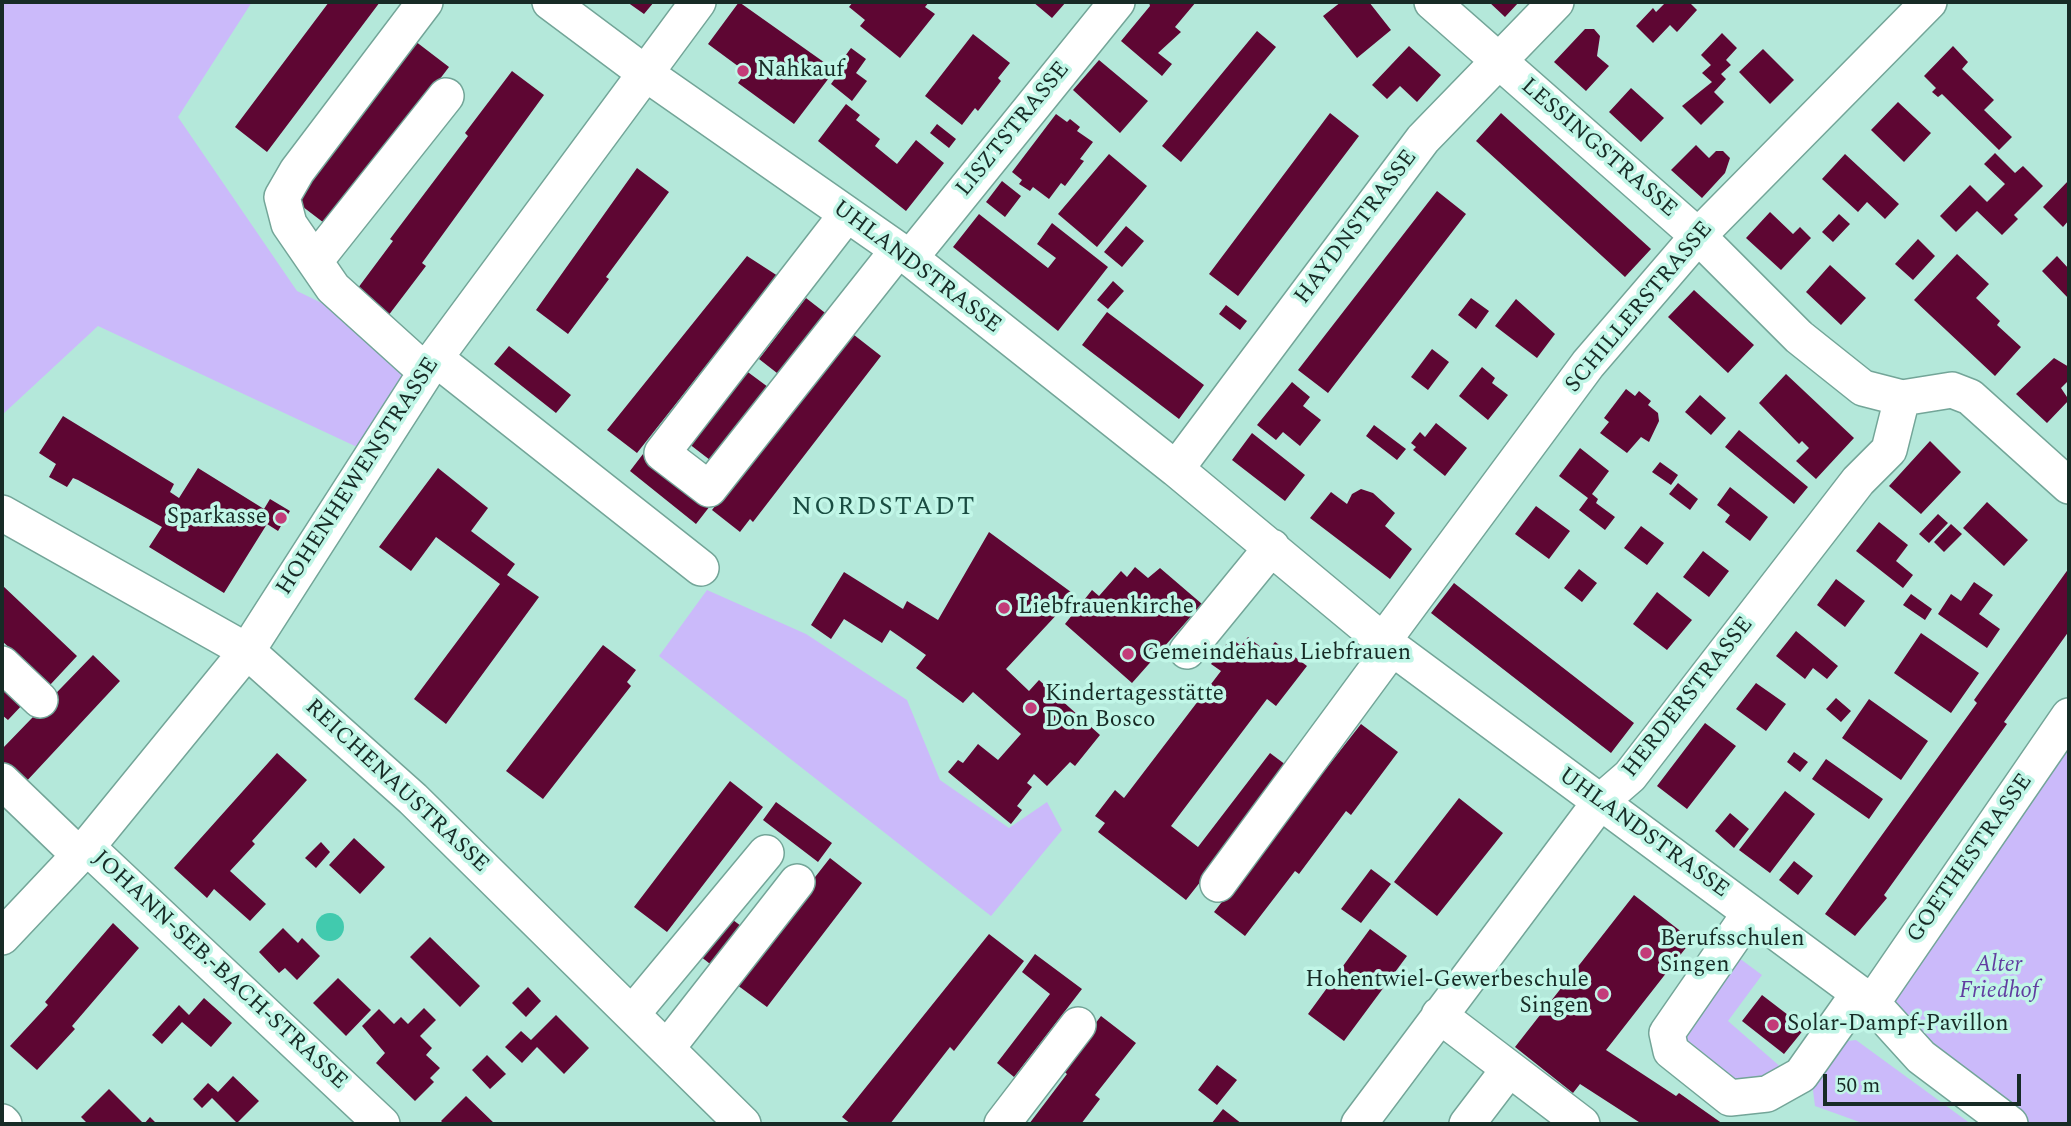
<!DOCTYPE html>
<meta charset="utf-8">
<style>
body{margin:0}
#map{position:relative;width:2071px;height:1126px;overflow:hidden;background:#b4e8da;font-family:Spectral,serif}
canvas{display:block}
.frame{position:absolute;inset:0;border:4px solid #172b26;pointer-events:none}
.scale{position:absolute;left:1823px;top:1074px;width:198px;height:32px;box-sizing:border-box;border:4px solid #172b26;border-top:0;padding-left:9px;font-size:21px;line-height:24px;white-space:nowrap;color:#172b26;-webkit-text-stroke:5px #c1f6e7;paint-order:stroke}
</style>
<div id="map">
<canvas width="2071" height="1126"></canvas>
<div class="frame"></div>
<div class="scale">50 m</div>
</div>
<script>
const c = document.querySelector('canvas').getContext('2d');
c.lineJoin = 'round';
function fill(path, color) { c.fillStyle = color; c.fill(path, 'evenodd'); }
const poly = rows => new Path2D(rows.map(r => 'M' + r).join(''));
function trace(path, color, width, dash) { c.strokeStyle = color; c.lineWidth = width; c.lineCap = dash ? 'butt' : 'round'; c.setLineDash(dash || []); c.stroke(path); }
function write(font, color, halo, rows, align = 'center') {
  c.font = font + ' Spectral,serif'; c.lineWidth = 7; c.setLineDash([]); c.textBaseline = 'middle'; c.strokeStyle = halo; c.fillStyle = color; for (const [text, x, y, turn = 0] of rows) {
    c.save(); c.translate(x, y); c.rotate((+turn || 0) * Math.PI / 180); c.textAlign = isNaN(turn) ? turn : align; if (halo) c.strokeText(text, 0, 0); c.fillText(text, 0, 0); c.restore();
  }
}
const green = poly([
 [2,2,252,2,178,117,297,291,435,358,372,454,98,326,2,415],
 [707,590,806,634,907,700,940,780,1009,828,1047,802,1062,830,991,916,659,656],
 [2069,716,2069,1124,2021,1124,1872,1003],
 [1731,952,1762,975,1728,1021,1783,1069,1740,1086,1680,1041],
 [1856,1040,1971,1124,1865,1124,1815,1106,1811,1075,1832,1043]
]);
const water = poly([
 '316 927a14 14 0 1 1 28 0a14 14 0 1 1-28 0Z'
]);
const building = poly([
 [329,2,380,2,267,152,235,127],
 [627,2,654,2,644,14],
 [739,2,835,70,794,124,738,83,746,72,708,44],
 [853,2,929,2,925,7,935,14,900,58,860,26,865,20,849,7],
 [1033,2,1066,2,1052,18],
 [1149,2,1196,2,1175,27,1181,32,1158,53,1172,64,1162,76,1121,41,1150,6],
 [1341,2,1369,2,1391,30,1357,58,1323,16],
 [1489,2,1519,2,1505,17],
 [1666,2,1689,2,1697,10,1677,32,1670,25,1653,43,1636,26,1653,8,1656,12],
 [1585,29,1594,29,1600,36,1597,56,1609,66,1586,91,1554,62],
 [1257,31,1276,47,1181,162,1162,146],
 [1722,33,1737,48,1726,60,1731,65,1721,74,1726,79,1714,92,1724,102,1701,125,1682,106,1712,82,1702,73,1711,65,1701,55],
 [973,34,1010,63,998,78,1001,81,978,111,975,108,962,125,925,96],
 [415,41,449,67,328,226,294,200],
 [1409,46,1441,75,1417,102,1400,86,1387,99,1372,85],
 [1953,46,1968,62,1962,69,1994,100,1984,110,2012,137,1999,150,1942,94,1938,97,1932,92,1936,88,1924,76],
 [851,48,866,59,856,73,867,81,852,101,831,84,841,70,837,67],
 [1763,49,1794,80,1770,104,1739,72],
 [1099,60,1148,101,1120,133,1073,90],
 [512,71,544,95,422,263,426,266,388,316,355,292,393,241,390,239,468,136,465,133],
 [1631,88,1664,118,1641,142,1609,112],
 [1898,102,1931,133,1904,162,1871,130],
 [846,104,860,115,856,120,880,139,875,146,897,164,916,140,944,163,906,211,818,141],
 [1330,113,1359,136,1238,296,1209,274],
 [1501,113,1651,249,1625,277,1476,141],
 [1056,114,1067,122,1070,119,1080,127,1077,131,1093,142,1080,159,1084,161,1065,186,1061,183,1049,199,1033,187,1030,191,1019,184,1022,180,1012,172],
 [937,124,956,139,949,148,930,133],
 [1696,145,1709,158,1716,151,1723,151,1730,158,1725,173,1702,198,1671,170],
 [1995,153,2015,173,2023,166,2043,186,2014,215,2018,219,2002,235,1977,211,1956,232,1940,216,1970,185,1987,202,2005,184,1984,164],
 [1109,154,1147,186,1097,247,1058,214],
 [1845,154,1899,204,1885,219,1867,202,1858,212,1822,179],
 [637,168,669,192,606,277,609,279,568,334,536,310],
 [2069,180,2069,220,2063,227,2043,207],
 [1002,181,1021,196,1005,217,986,202],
 [1437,191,1466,214,1328,393,1298,370],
 [1770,212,1793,234,1800,227,1811,238,1781,270,1746,238],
 [979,214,1048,268,1056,258,1037,244,1052,223,1108,267,1058,331,953,247],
 [1839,214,1850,224,1833,242,1822,232],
 [1126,226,1144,241,1122,267,1104,252],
 [1918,239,1935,256,1913,280,1895,264],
 [1957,254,1989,284,1976,298,2000,321,1997,325,2021,347,1995,376,1914,300],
 [747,256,781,278,731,341,727,339,637,453,607,430],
 [2057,256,2069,269,2069,299,2042,271],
 [1830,265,1866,298,1841,325,1806,292],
 [1113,281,1124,291,1108,309,1097,300],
 [1694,290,1754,345,1728,373,1668,317],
 [806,298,833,319,786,380,759,359],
 [1471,298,1489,311,1476,329,1458,315],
 [1516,299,1555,334,1537,358,1495,326],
 [1226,305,1247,321,1240,330,1219,314],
 [1107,312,1204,385,1179,419,1082,345],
 [849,331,881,356,753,522,750,519,740,532,712,510],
 [509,346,571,395,556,413,494,364],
 [1432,349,1449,362,1428,390,1411,377],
 [2054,358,2069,367,2069,380,2061,388,2069,400,2047,423,2016,394],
 [741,367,768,387,710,460,684,440],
 [1482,367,1495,378,1492,383,1508,395,1488,420,1459,396],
 [1786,374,1854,438,1816,479,1796,461,1809,448,1802,441,1799,444,1759,403],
 [1292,382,1310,397,1303,406,1321,420,1300,446,1283,432,1276,440,1257,425],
 [1626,389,1635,396,1639,391,1651,401,1648,405,1658,413,1659,421,1649,442,1641,437,1627,453,1600,433,1609,422,1604,418],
 [1700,395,1726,418,1711,435,1685,412],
 [63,416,174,484,170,492,179,498,198,468,264,509,270,499,290,511,278,531,267,524,224,593,149,547,162,527,78,480,73,478,67,487,49,477,56,464,39,453],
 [1436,423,1467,448,1445,476,1413,450,1416,447,1411,443,1420,432,1425,437],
 [1374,425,1406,449,1397,460,1366,436],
 [1739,430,1808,487,1794,504,1725,447],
 [1252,433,1305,475,1285,501,1232,460],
 [1930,441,1961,472,1921,514,1889,486],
 [1580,448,1609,471,1592,494,1598,499,1596,503,1615,517,1605,530,1579,510,1588,498,1559,476],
 [643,454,710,506,696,524,630,471],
 [1660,462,1678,475,1671,485,1652,472],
 [438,468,488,508,471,531,515,564,507,575,539,597,446,724,414,699,500,584,436,537,411,571,379,547],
 [1678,483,1698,499,1690,510,1669,494],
 [1730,487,1768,517,1750,541,1725,522,1730,515,1717,505],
 [1361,489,1373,493,1395,513,1385,526,1412,549,1390,579,1310,518,1331,492,1347,504,1352,494],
 [1987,502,2028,540,2004,566,1963,528],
 [1536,506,1570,531,1549,559,1515,534],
 [1938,514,1948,523,1929,543,1919,534],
 [1879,522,1908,545,1896,561,1913,575,1903,588,1856,551],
 [1951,524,1962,534,1944,552,1934,542],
 [1641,526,1664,543,1647,565,1624,548],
 [989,532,1075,595,1006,669,1029,691,1039,680,1100,735,1075,766,1070,762,1047,786,1034,774,1027,783,1032,787,1017,806,1022,810,1011,824,948,772,958,760,963,763,978,744,998,760,1021,734,973,692,963,703,916,668,926,655,890,630,882,643,844,619,831,639,811,625,844,572,903,609,907,601,938,620],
 [1703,551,1729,571,1709,597,1683,577],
 [1135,567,1148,578,1160,568,1202,604,1132,683,1065,624,1092,590,1099,596,1121,571,1127,577],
 [2069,568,2069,631,2004,722,2007,724,1884,895,1887,898,1855,936,1825,914,1977,703,1974,700],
 [1579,569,1597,583,1582,602,1564,588],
 [1836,579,1865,601,1845,627,1817,605],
 [1974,582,1993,595,1979,614,2000,629,1987,648,1938,614,1951,594,1961,601],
 [1454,583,1634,723,1611,753,1431,613],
 [2,585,77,656,50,685,2,641],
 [1657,592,1692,620,1667,650,1633,624],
 [1911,594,1932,609,1925,620,1903,605],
 [1796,631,1838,666,1827,679,1813,668,1805,679,1776,656],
 [1921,633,1979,673,1951,713,1894,673],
 [1248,637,1267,652,1275,642,1307,666,1276,706,1267,699,1171,826,1198,847,1270,753,1290,768,1186,900,1098,832,1105,823,1095,816,1115,790,1124,798,1221,671,1211,664,1231,638,1241,646],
 [603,645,636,670,627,682,631,686,543,799,506,771],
 [93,655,120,681,23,785,2,764,2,749],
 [2,683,24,703,8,720,2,715],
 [1756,683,1786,704,1766,731,1736,709],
 [1836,698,1851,711,1841,722,1826,709],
 [1869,699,1928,741,1901,780,1842,738],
 [1705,723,1736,746,1687,809,1657,786],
 [1361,724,1398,752,1351,815,1346,811,1299,874,1295,871,1245,936,1214,912],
 [1794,752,1808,762,1800,772,1787,762],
 [277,753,307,780,252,841,255,844,230,871,266,904,250,921,214,889,207,898,174,868],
 [1826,759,1883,799,1869,819,1812,779],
 [730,781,763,807,667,932,634,907],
 [1785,791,1815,814,1770,873,1739,850],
 [1459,798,1503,833,1437,916,1394,882],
 [776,802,832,843,818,862,763,820],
 [1730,813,1749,829,1734,848,1715,831],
 [354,838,385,867,360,894,329,865],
 [321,842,330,852,316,868,305,858],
 [830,858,862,883,767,1007,733,982],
 [1794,861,1813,876,1798,895,1779,880],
 [1371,869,1391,884,1361,923,1341,909],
 [1634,895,1692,940,1606,1050,1676,1096,1679,1093,1723,1124,1642,1124,1580,1084,1573,1093,1515,1047],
 [729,917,749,932,719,971,700,956],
 [113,923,139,948,72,1026,75,1029,37,1070,10,1046,48,1005,45,1002],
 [283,928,298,943,302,938,320,956,297,980,285,968,279,973,259,952],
 [1370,929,1407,956,1344,1041,1308,1014],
 [989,934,1024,961,954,1051,950,1047,890,1124,851,1124,842,1117],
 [430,937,480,986,460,1007,410,957],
 [1035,954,1082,989,1014,1077,997,1063,1050,994,1022,972],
 [338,978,371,1010,346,1036,313,1003],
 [528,987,541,1001,526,1017,512,1003],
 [1762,995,1805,1028,1784,1054,1742,1021],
 [204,998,232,1023,211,1047,182,1022,162,1044,152,1035,179,1005,189,1015],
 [424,1008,436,1020,420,1036,432,1048,426,1055,440,1068,430,1078,434,1082,415,1101,376,1063,385,1053,362,1026,379,1009,394,1024,401,1017,408,1024],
 [556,1015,589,1048,564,1074,537,1047,522,1063,505,1047,521,1031,531,1040],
 [1101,1016,1136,1043,1095,1095,1100,1099,1081,1124,1029,1124,1067,1074,1061,1069],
 [487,1055,506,1074,490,1089,472,1070],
 [1217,1065,1237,1080,1217,1105,1198,1090],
 [233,1076,259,1101,237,1123,212,1098,202,1108,193,1099,208,1083,218,1092],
 [109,1089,144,1124,150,1117,157,1124,88,1124,81,1117],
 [466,1096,495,1124,444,1124,441,1121],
 [1223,1109,1242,1124,1211,1124]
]);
const minor = poly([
 [425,2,297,171,282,197,289,224,333,288,426,372],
 [550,2,645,73,910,258,1176,469,1383,641,1872,1003,1921,1057,2010,1124],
 [1432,2,1698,236,1799,337,1863,388,1902,398,1952,390,1970,397,2069,486],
 [847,214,662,453,709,489,898,250],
 [910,258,1117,2],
 [315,261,446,96],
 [435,358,701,568],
 [1176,469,1423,139,1556,2],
 [2,513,247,651,413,799,743,1124],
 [1383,641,1588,364,1698,236,1929,2],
 [1187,651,1272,547],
 [2,664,40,700],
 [2,781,79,855],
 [87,847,382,1124],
 [1218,884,1392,648],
 [1750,913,1667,1033,1671,1051,1730,1098,1767,1094,1801,1075,1859,993],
 [2,937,87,847,247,651,435,358,698,2],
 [1872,1003,2069,716],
 [632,1014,766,853],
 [1439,1015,1582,1124],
 [667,1048,797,882],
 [2,1122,4,1124],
 [1002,1124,1078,1025],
 [1359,1124,1600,802,1630,776,1858,481,1889,450,1902,398],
 [1467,1124,1509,1069]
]);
const markers = [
 [743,71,7,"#c33b79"],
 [281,518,7,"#c33b79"],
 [1004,608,7,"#c33b79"],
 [1128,654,7,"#c33b79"],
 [1031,708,7,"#c33b79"],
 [1646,953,7,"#c33b79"],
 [1603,994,7,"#c33b79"],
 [1773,1025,7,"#c33b79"]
];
const poiNames = [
 ["Nahkauf",757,71],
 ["Sparkasse",267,518,"right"],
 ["Liebfrauenkirche",1018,608],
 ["Gemeindehaus Liebfrauen",1142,654],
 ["Kindertagesstätte",1045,695],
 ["Don Bosco",1045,721],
 ["Berufsschulen",1660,940],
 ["Singen",1660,966],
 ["Hohentwiel-Gewerbeschule",1589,981,"right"],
 ["Singen",1589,1007,"right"],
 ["Solar-Dampf-Pavillon",1787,1025]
];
const streetNames = [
 ["LISZTSTRASSE",1014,130,-51],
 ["LESSINGSTRASSE",1598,149,41],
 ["HAYDNSTRASSE",1357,228,-53],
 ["UHLANDSTRASSE",916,268,37],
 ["SCHILLERSTRASSE",1640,308,-50],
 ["HOHENHEWENSTRASSE",359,477,-57],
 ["HERDERSTRASSE",1689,698,-52],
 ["REICHENAUSTRASSE",396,787,43],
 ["UHLANDSTRASSE",1643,834,36],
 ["GOETHESTRASSE",1971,859,-55],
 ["JOHANN-SEB.-BACH-STRASSE",219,971,43]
];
const parkNames = [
 ["Alter",1999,966],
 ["Friedhof",1999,992]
];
const quarterNames = [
 ["NORDSTADT",884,509]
];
fill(green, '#cbbafa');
fill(water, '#41caae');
fill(building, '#5e0633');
trace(minor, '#73a598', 38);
trace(minor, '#fff', 35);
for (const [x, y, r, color] of markers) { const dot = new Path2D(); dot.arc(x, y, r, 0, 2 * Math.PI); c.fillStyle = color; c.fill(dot); trace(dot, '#c1f6e7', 2.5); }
write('23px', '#172b26', '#c1f6e7', poiNames, 'left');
write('23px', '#172b26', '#c1f6e7', streetNames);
write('italic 23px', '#613da0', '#c1f6e7', parkNames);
c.letterSpacing = '2px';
write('26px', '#194c41', '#c1f6e7', quarterNames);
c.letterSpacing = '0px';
</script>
